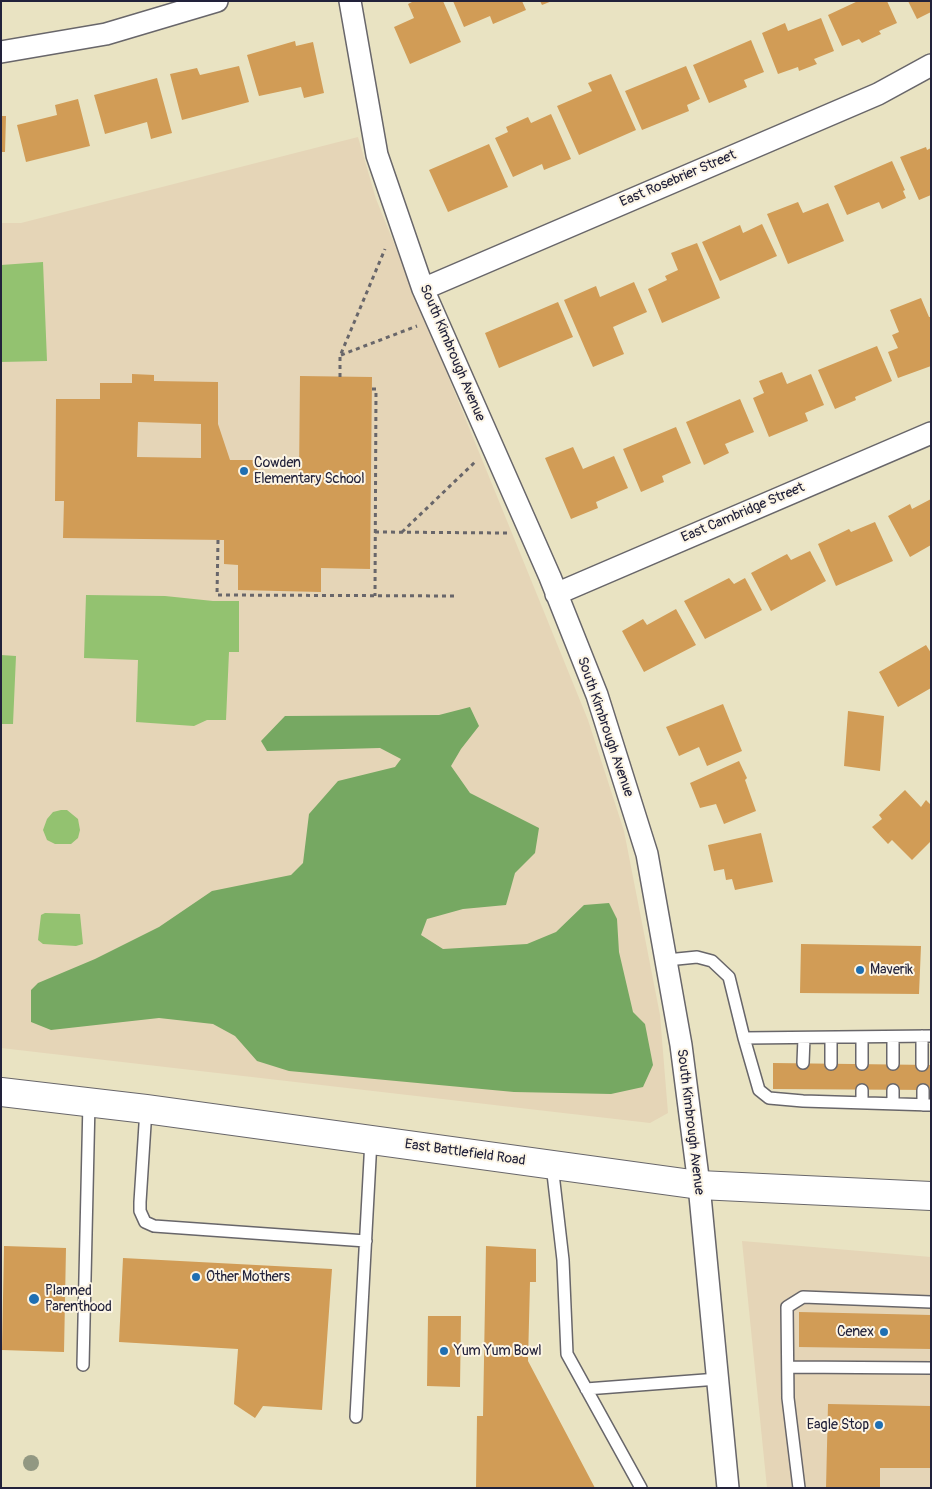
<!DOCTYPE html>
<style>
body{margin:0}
#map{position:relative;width:932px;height:1489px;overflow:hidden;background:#e9e3c2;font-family:Pangolin,sans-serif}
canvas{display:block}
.frame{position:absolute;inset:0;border:2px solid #22223b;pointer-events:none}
</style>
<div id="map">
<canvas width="932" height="1489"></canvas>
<div class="frame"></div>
</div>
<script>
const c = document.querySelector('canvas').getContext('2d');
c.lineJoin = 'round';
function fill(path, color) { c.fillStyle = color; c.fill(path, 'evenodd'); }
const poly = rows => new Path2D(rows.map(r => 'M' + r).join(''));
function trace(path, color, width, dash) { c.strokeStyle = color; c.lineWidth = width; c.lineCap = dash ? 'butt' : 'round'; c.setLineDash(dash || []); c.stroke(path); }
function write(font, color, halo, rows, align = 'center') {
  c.font = font + ' Pangolin,sans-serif'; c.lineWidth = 4; c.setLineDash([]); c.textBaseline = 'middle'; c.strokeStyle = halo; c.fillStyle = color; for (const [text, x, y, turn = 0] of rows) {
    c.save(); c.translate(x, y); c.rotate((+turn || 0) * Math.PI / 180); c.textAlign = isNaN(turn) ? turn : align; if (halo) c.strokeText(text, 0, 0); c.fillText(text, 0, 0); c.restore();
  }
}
const built = poly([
 [358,137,376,199,588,720,624,831,660,1015,668,1113,650,1123,1,1048,1,223,21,223],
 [742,1241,931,1257,931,1488,767,1488]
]);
const green = poly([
 [43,262,47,361,1,362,1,265],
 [86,595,165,596,213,601,239,601,239,652,229,652,226,720,207,720,194,726,136,722,138,660,84,658],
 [1,655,16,656,13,724,1,724],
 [61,810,67,810,78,819,80,830,78,838,71,844,55,844,47,840,43,830,47,819,53,812],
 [45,913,80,914,83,944,76,946,43,944,38,940,41,915]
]);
const forest = poly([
 [470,707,479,726,461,749,451,766,470,793,539,828,535,853,515,873,506,905,463,909,427,919,421,935,443,949,527,944,556,932,584,905,609,903,617,919,619,952,633,1012,645,1024,653,1065,643,1087,611,1094,514,1092,289,1071,257,1061,235,1036,213,1024,159,1018,51,1030,31,1022,31,990,38,983,95,959,159,927,212,891,291,875,303,863,309,814,338,781,395,767,401,759,380,748,267,751,261,741,285,716,439,715]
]);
const building = poly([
 [414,1,443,1,461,42,410,64,394,27,414,18,408,4],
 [453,1,522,1,526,10,493,24,490,16,464,27],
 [540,1,552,1,542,5],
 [858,1,887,1,897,23,879,31,881,34,862,43,859,39,842,46,828,15],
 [908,1,931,1,931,12,917,19],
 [821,18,834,51,814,59,817,64,799,71,798,67,778,74,762,33,785,23,788,31],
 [751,40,764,72,744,80,747,87,709,103,693,65],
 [295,41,296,46,313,42,324,93,304,98,301,87,259,96,247,55],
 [239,66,249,102,182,120,170,74,197,68,200,75],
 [686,66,700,99,687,105,689,111,642,130,625,91],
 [611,74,636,130,579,155,557,106,592,91,588,83],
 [157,78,172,133,151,139,147,122,105,134,94,95],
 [78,99,90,146,26,162,17,125,57,115,55,105],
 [551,114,571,159,544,170,542,164,513,177,495,138,508,132,506,127,528,117,531,123],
 [1,116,6,116,5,152,1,152],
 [489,144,508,187,448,212,429,170],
 [926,147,927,150,931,148,931,195,919,200,900,157],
 [892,161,905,190,903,191,906,198,882,209,879,202,847,215,834,186],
 [798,202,803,213,828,203,844,241,788,264,767,214],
 [762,224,777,256,720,281,702,242,740,225,743,233],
 [697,243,720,298,662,323,648,289,667,280,665,276,678,270,671,253],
 [634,282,647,312,613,327,624,354,593,367,564,300,596,286,600,297],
 [921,298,929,317,931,317,931,366,898,378,888,352,898,348,892,335,899,332,890,310],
 [558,302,573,337,499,368,485,333],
 [877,346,892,381,855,397,856,400,835,409,818,370],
 [782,372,787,384,811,374,824,405,805,413,808,421,769,437,753,398,764,393,759,381],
 [132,374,154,375,154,381,218,382,218,424,230,460,258,460,258,479,299,479,300,376,372,377,370,569,321,568,321,592,238,590,238,565,224,564,224,540,63,538,64,501,55,501,56,399,100,399,100,383,132,383],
 [138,422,201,424,201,458,137,457],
 [740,399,754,432,725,444,729,453,704,465,686,422],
 [676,427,691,463,662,476,664,482,641,492,623,449],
 [573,447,583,469,614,456,628,488,596,502,598,508,571,519,545,458],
 [931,499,931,545,910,557,888,516,910,504,912,509],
 [875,522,893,561,836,586,818,544,849,529,851,532],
 [810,551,826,581,771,611,751,573,787,554,791,560],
 [729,578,734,584,745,578,762,610,705,639,684,601],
 [676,609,696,645,644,672,622,631,643,619,647,625],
 [926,645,931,653,931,688,898,707,879,672],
 [723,704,742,751,707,766,699,747,679,756,666,727],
 [848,711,884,716,880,771,844,766],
 [739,761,747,778,745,780,756,811,724,824,716,804,700,808,690,783],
 [905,790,921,807,926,800,931,805,931,841,912,860,892,840,888,844,872,827,882,819,879,815],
 [761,833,773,882,735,890,732,879,726,880,724,869,714,871,708,845],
 [801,944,921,946,919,994,800,993],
 [773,1063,931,1065,931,1090,773,1089],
 [4,1246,66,1248,64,1352,2,1350],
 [486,1246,536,1249,536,1282,530,1282,528,1361,595,1488,476,1488,477,1416,483,1416],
 [123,1258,332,1269,322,1410,263,1406,255,1418,234,1404,238,1349,119,1342],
 [799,1312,931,1315,931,1349,799,1347],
 [428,1316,461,1316,460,1387,427,1386],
 [828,1404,931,1406,931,1468,880,1468,880,1488,826,1488]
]);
const path = poly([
 [341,355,417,326],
 [340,377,340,356,385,249],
 [372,389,376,389,375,596],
 [375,532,507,533],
 [402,532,475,462],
 [218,540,217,595,456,596]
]);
const lane = poly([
 [667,960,697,957,712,961,729,977,744,1038,759,1090,769,1098,803,1101,931,1105],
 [922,1036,922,1065],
 [744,1038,931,1036],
 [803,1063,804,1038],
 [831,1064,831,1038],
 [862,1064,862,1037],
 [893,1064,893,1037],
 [862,1090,862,1103],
 [923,1090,923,1105],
 [893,1104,893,1090],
 [146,1109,140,1202,140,1211,145,1222,154,1226,366,1241],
 [552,1165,563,1260,567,1354,641,1488],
 [83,1365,89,1102],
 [788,1367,931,1368],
 [586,1389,718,1379],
 [356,1417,371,1140],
 [799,1488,788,1398,787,1307,803,1297,931,1302]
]);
const street = poly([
 [350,1,377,155,423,289,550,577,597,695,647,854,681,1045,699,1185,728,1488],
 [1,52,106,34,217,1],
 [423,289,878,94,931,65],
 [556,594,931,433]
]);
const primary = poly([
 [1,1092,146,1109,699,1185,931,1196]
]);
const trees = [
 [31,1463]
];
const markers = [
 [244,471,5,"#1f6fb2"],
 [860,970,5,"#1f6fb2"],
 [196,1277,5,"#1f6fb2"],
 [34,1299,6,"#1f6fb2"],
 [884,1332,5,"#1f6fb2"],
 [444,1351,5,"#1f6fb2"],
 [879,1425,5,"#1f6fb2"]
];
const streetNames = [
 ["East Rosebrier Street",678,179,-23],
 ["South Kimbrough Avenue",452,353,67],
 ["East Cambridge Street",743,513,-23],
 ["South Kimbrough Avenue",605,727,71],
 ["South Kimbrough Avenue",690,1122,83],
 ["East Battlefield Road",465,1153,8]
];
const poiNames = [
 ["Cowden",254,463],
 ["Elementary School",254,479],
 ["Maverik",870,970],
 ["Other Mothers",206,1277],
 ["Planned",45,1291],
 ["Parenthood",45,1307],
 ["Cenex",874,1332,"right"],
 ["Yum Yum Bowl",454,1351],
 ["Eagle Stop",869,1425,"right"]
];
fill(built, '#e5d5b7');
fill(green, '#93c270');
fill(forest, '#76a862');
fill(building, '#d19c56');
trace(lane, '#68666a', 14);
trace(street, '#68666a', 24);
trace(primary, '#68666a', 30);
trace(path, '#68666a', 3, [4, 4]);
trace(lane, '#fff', 11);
trace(street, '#fff', 21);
trace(primary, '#fff', 28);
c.fillStyle = '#929882';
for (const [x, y] of trees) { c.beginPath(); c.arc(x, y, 8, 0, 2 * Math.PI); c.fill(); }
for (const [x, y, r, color] of markers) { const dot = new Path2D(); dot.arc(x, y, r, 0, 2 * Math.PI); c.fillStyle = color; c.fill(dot); trace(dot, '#fcf5e5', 2); }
write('14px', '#22223b', '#fcf5e5', streetNames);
write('14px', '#22223b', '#fcf5e5', poiNames, 'left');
</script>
